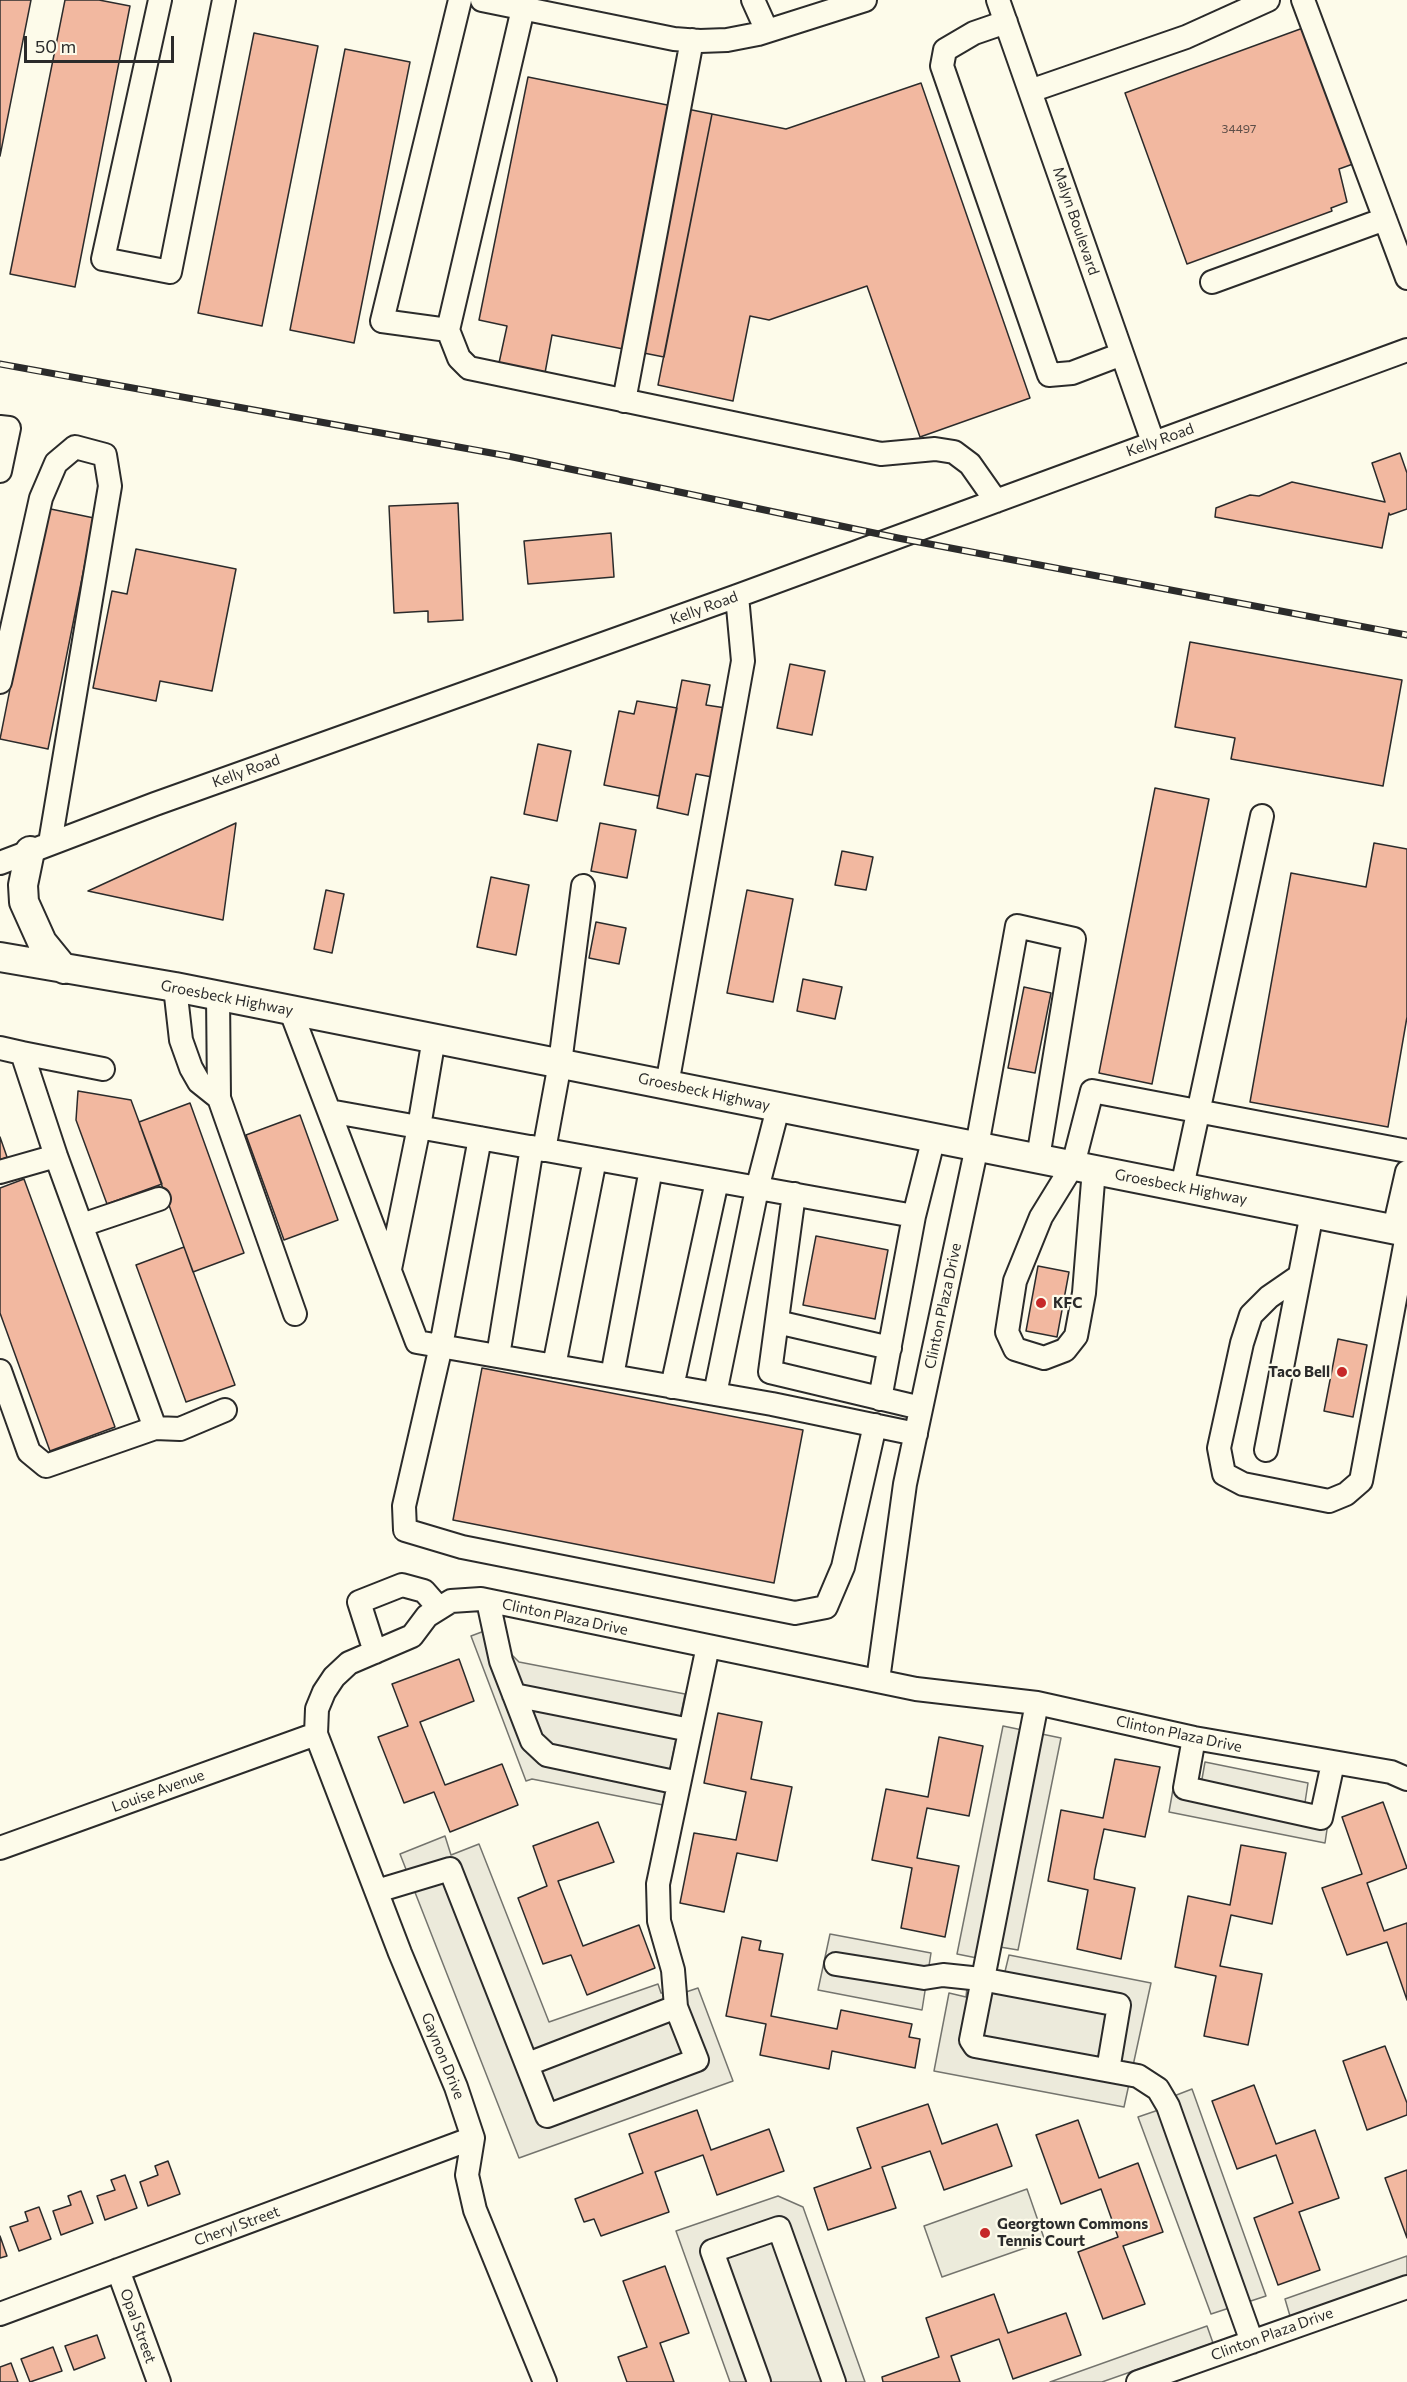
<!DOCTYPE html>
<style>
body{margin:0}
#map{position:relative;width:1407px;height:2382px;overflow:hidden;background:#fdfbea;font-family:Commissioner,sans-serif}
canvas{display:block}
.scale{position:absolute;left:24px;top:36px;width:150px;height:27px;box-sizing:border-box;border:3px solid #2b2b2b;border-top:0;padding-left:8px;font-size:18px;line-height:21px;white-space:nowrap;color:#2b2b2b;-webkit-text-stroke:4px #fdfbea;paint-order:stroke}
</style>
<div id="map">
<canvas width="1407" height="2382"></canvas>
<div class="scale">50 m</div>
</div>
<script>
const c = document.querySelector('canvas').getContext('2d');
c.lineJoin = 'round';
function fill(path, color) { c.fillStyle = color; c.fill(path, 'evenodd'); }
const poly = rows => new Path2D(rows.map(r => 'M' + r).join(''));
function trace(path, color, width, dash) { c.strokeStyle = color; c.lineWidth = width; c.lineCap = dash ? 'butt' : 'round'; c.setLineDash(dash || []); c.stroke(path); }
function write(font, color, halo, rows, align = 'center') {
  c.font = font + ' Commissioner,sans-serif'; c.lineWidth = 4.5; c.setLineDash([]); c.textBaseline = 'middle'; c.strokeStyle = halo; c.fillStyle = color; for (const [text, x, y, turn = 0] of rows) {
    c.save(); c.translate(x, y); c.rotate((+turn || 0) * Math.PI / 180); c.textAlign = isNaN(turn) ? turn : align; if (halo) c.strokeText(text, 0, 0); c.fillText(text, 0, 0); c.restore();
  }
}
const green = poly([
 [1027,2189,1045,2241,942,2277,924,2226,1027,2189]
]);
const parking = poly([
 [487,1630,519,1662,685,1694,663,1805,532,1779,526,1781,471,1636,487,1630],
 [1003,1726,1061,1738,1018,1950,1000,1947,997,1962,957,1954,1003,1726],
 [1205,1762,1308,1783,1304,1809,1329,1816,1325,1843,1169,1812,1175,1778,1202,1779,1205,1762],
 [445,1836,451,1855,479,1844,549,2022,658,1984,661,1993,683,1993,698,1988,733,2081,519,2158,400,1854,445,1836],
 [830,1934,931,1953,922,2010,818,1990,830,1934],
 [1009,1955,1151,1983,1124,2107,934,2071,949,1993,966,1997,967,1987,1001,1988,1009,1955],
 [1192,2089,1266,2296,1211,2314,1138,2117,1176,2104,1174,2096,1192,2089],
 [778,2196,803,2207,865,2382,730,2382,676,2231,778,2196],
 [1407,2256,1407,2275,1290,2316,1285,2299,1407,2256],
 [1207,2326,1213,2343,1102,2382,1050,2382,1207,2326]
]);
const building = poly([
 [0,0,31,0,0,156,0,0],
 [65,0,99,0,130,6,75,287,10,274,65,0],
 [1303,28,1353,164,1339,169,1347,202,1331,208,1332,211,1187,264,1125,93,1303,28],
 [254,33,318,46,262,326,198,313,254,33],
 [345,49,410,62,354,343,290,330,345,49],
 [528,77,712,114,664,357,552,335,545,373,499,363,507,326,479,320,528,77],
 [921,83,1030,398,920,437,867,286,769,320,750,316,733,401,658,385,712,114,786,129,921,83],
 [1400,453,1407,473,1407,509,1390,515,1389,513,1382,548,1215,517,1216,508,1250,495,1259,496,1292,482,1385,502,1372,463,1400,453],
 [458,503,463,620,428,622,428,611,394,613,389,506,458,503],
 [46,508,94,518,48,749,0,739,46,508],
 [611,533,614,577,528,584,524,541,611,533],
 [136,549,236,569,212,691,160,681,156,701,93,688,112,591,127,594,136,549],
 [1190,642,1402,680,1383,786,1231,759,1235,738,1175,727,1190,642],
 [790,664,825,671,812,735,777,728,790,664],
 [682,680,710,685,706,705,726,708,712,777,696,774,688,815,657,808,682,680],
 [637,701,677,708,659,796,604,785,619,711,634,714,637,701],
 [538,744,571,751,557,821,524,814,538,744],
 [1155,788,1209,799,1152,1084,1099,1073,1155,788],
 [236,823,223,920,88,891,236,823],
 [600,823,636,830,627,878,591,871,600,823],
 [1374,843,1407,849,1407,1017,1388,1127,1250,1102,1291,873,1366,887,1374,843],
 [842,851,873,857,866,890,835,885,842,851],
 [491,877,529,885,516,955,477,947,491,877],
 [326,890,344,894,332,953,314,949,326,890],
 [747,890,793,899,773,1002,727,993,747,890],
 [596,922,626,928,619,964,589,958,596,922],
 [803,979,842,987,835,1019,797,1011,803,979],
 [1024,987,1051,993,1035,1073,1008,1068,1024,987],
 [78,1091,131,1100,162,1184,107,1204,76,1120,78,1091],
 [190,1103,244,1253,193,1272,139,1122,190,1103],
 [300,1115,338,1220,284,1240,246,1135,300,1115],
 [0,1137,7,1157,0,1160,0,1137],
 [24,1179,115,1427,50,1451,0,1313,0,1188,24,1179],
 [816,1236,888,1250,875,1319,803,1305,816,1236],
 [184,1247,235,1385,186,1402,136,1265,184,1247],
 [1038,1266,1069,1272,1057,1337,1026,1331,1038,1266],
 [1338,1339,1367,1345,1353,1417,1324,1411,1338,1339],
 [482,1368,803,1430,774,1583,453,1520,482,1368],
 [459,1659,474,1701,420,1722,445,1785,502,1764,518,1805,450,1832,434,1792,404,1803,378,1737,408,1726,392,1684,459,1659],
 [718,1713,762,1722,751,1779,792,1787,777,1861,737,1853,724,1912,680,1903,694,1833,736,1840,746,1792,704,1783,718,1713],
 [939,1737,983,1746,969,1816,927,1808,917,1858,959,1866,945,1937,901,1928,912,1868,872,1860,886,1789,928,1797,939,1737],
 [1115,1759,1160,1767,1145,1837,1104,1829,1095,1870,1094,1879,1135,1888,1121,1959,1077,1949,1088,1890,1048,1881,1061,1810,1103,1818,1115,1759],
 [1383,1802,1407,1868,1367,1883,1384,1931,1407,1923,1407,2000,1387,1942,1347,1955,1322,1888,1362,1874,1342,1817,1383,1802],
 [598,1822,614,1862,558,1881,583,1946,639,1925,655,1968,587,1995,571,1955,543,1964,518,1898,547,1886,533,1846,598,1822],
 [1241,1845,1286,1853,1272,1924,1231,1915,1220,1966,1262,1974,1248,2045,1204,2036,1216,1976,1175,1967,1188,1896,1230,1905,1241,1845],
 [742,1937,761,1941,759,1950,783,1954,771,2016,837,2029,841,2010,912,2024,909,2037,920,2039,915,2068,832,2051,829,2069,760,2055,766,2024,726,2016,742,1937],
 [1385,2046,1407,2103,1407,2115,1367,2130,1343,2061,1385,2046],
 [1254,2085,1276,2144,1315,2130,1339,2198,1299,2212,1320,2270,1278,2285,1254,2218,1293,2203,1276,2155,1237,2169,1212,2101,1254,2085],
 [928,2104,942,2144,997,2124,1012,2166,944,2190,930,2151,882,2167,896,2208,828,2230,814,2188,871,2168,857,2128,928,2104],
 [697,2110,711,2150,769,2129,784,2171,717,2195,703,2155,655,2172,669,2212,601,2236,594,2219,584,2222,575,2199,643,2173,629,2134,697,2110],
 [1078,2120,1099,2178,1138,2163,1163,2232,1123,2246,1145,2304,1103,2319,1078,2252,1118,2237,1101,2189,1061,2204,1036,2135,1078,2120],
 [168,2161,180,2194,148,2206,140,2182,158,2175,155,2166,168,2161],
 [1407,2170,1407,2238,1385,2178,1407,2170],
 [125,2175,137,2208,105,2220,97,2196,115,2190,111,2180,125,2175],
 [81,2191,93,2223,61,2235,53,2211,71,2205,68,2196,81,2191],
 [39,2207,51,2239,19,2251,10,2227,28,2221,25,2212,39,2207],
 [0,2236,7,2256,0,2258,0,2236],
 [665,2266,689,2333,660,2343,674,2382,627,2382,618,2357,647,2347,623,2281,665,2266],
 [994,2294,1008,2333,1066,2313,1081,2355,1013,2379,999,2339,951,2356,960,2382,883,2382,882,2377,939,2357,926,2318,994,2294],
 [97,2335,105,2358,74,2370,65,2346,97,2335],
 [53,2347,62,2371,30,2382,21,2359,53,2347],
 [11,2363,18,2382,0,2382,0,2367,11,2363]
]);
const minor = poly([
 [160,0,103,259,170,272,224,0],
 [460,0,382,321,448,330,525,0],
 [482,0,674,39,700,41,727,40,758,34,865,0],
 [753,0,767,31],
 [998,0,1153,442],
 [1303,0,1407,278],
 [1006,22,974,33,945,50,942,66,1049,375,1072,373,1122,354],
 [1030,91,1186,37,1268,0],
 [1212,282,1385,219],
 [448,330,459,358,469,368,881,454,935,449,954,452,970,464,996,501],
 [624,401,692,40],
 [0,427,9,428,0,471],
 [0,682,41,498,56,463,75,447,105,455,110,486,50,843],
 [0,863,155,804,737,596,1407,350],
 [175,987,181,1040,191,1068,199,1082,219,1098,218,995],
 [290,1009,417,1342,772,1404,916,1434],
 [0,1048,22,1053,56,1156,155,1428,46,1466,29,1452,0,1371],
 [22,1053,103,1069],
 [667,1085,743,661,737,596],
 [219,1098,295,1314],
 [329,1111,914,1216],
 [480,1138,441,1346,404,1506,405,1530,462,1547,795,1613,826,1607,843,1567,875,1425],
 [544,1150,560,1063,583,886],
 [1094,1169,1084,1293,1076,1336,1065,1350,1044,1358,1015,1349,1007,1332,1015,1281,1041,1217,1073,1165,1092,1091,1407,1151],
 [0,1172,56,1156],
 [1182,1187,1262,816],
 [794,1194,770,1372,921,1408],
 [82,1225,159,1199],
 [1394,1229,1407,1172],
 [390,1269,419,1127,434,1038],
 [1298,1277,1269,1297,1251,1315,1242,1343,1219,1448,1224,1474,1243,1484,1329,1501,1346,1494,1361,1481,1407,1235],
 [777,1322,890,1348],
 [498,1356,532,1147],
 [554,1366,595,1159],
 [612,1376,651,1169],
 [672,1387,717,1181],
 [715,1394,757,1189,778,1108],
 [880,1399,914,1216,934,1137],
 [155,1428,180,1429,225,1410],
 [1266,1450,1312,1213],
 [488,1601,501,1661,532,1741,547,1755,679,1783],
 [375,1652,359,1602,402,1585,424,1591,438,1607],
 [878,1680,905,1484,977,1146,1017,926,1074,939,1038,1158],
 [514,1695,690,1730],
 [1037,1703,971,2040,975,2046,1138,2076,1158,2089,1168,2106,1252,2342],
 [1194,1738,1185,1788,1321,1818,1333,1763],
 [0,1848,316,1734],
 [377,1891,450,1869,547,2116,697,2060,676,2007,528,2064],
 [836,1964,924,1978,943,1975,981,1979,1119,2005,1108,2070],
 [676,2007,673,1970,659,1921,658,1884,708,1646],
 [118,2270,159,2382],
 [0,2314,473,2138],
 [545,2382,475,2210,467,2175,473,2138,456,2087,400,1953,316,1734,317,1709,324,1692,334,1677,349,1663,412,1636,427,1616,451,1601,481,1599,916,1689,1037,1703,1194,1738,1391,1772,1407,1779],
 [759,2382,712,2251,779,2228,834,2382],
 [1138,2382,1407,2287]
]);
const major = poly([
 [30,851,23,885,24,902,42,942,64,969],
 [0,957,175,987,1407,1232]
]);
const rail = poly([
 [0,364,508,456,898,538,1407,635]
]);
const markers = [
 [1041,1303,6,"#c62828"],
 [1342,1372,6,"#c62828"],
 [985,2233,6,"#c62828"]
];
const numberNames = [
 ["34497",1239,129]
];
const streetNames = [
 ["Malyn Boulevard",1076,221,71],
 ["Kelly Road",1160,440,-20],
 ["Kelly Road",704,608,-20],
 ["Kelly Road",246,771,-20],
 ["Groesbeck Highway",227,998,11],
 ["Groesbeck Highway",704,1092,12],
 ["Groesbeck Highway",1181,1187,11],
 ["Clinton Plaza Drive",943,1306,-78],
 ["Clinton Plaza Drive",565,1617,12],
 ["Clinton Plaza Drive",1179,1734,12],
 ["Louise Avenue",158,1791,-20],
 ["Gaynon Drive",443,2056,68],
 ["Cheryl Street",237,2226,-20],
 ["Opal Street",138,2326,70],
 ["Clinton Plaza Drive",1272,2334,-20]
];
const poiNames = [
 ["KFC",1053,1303],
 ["Taco Bell",1330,1372,"right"],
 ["Georgtown Commons",997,2224],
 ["Tennis Court",997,2241]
];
fill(green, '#ecebdb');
trace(green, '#74746e', 1.5);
fill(parking, '#eceadb');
trace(parking, '#74746e', 1.5);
fill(building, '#f2b8a0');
trace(building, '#2b2b2b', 1.5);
trace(minor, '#2b2b2b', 26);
trace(major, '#2b2b2b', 32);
trace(minor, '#fdfbea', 22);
trace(major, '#fdfbea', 28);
trace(rail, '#2b2b2b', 7);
trace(rail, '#fdfbea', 4.5, [14]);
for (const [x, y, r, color] of markers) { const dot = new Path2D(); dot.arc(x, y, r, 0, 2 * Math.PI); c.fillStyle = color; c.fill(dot); trace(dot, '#fdfbea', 2); }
write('12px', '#5d4e48', null, numberNames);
write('15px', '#2b2b2b', '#fdfbea', streetNames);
write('bold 15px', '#2b2b2b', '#fdfbea', poiNames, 'left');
</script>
